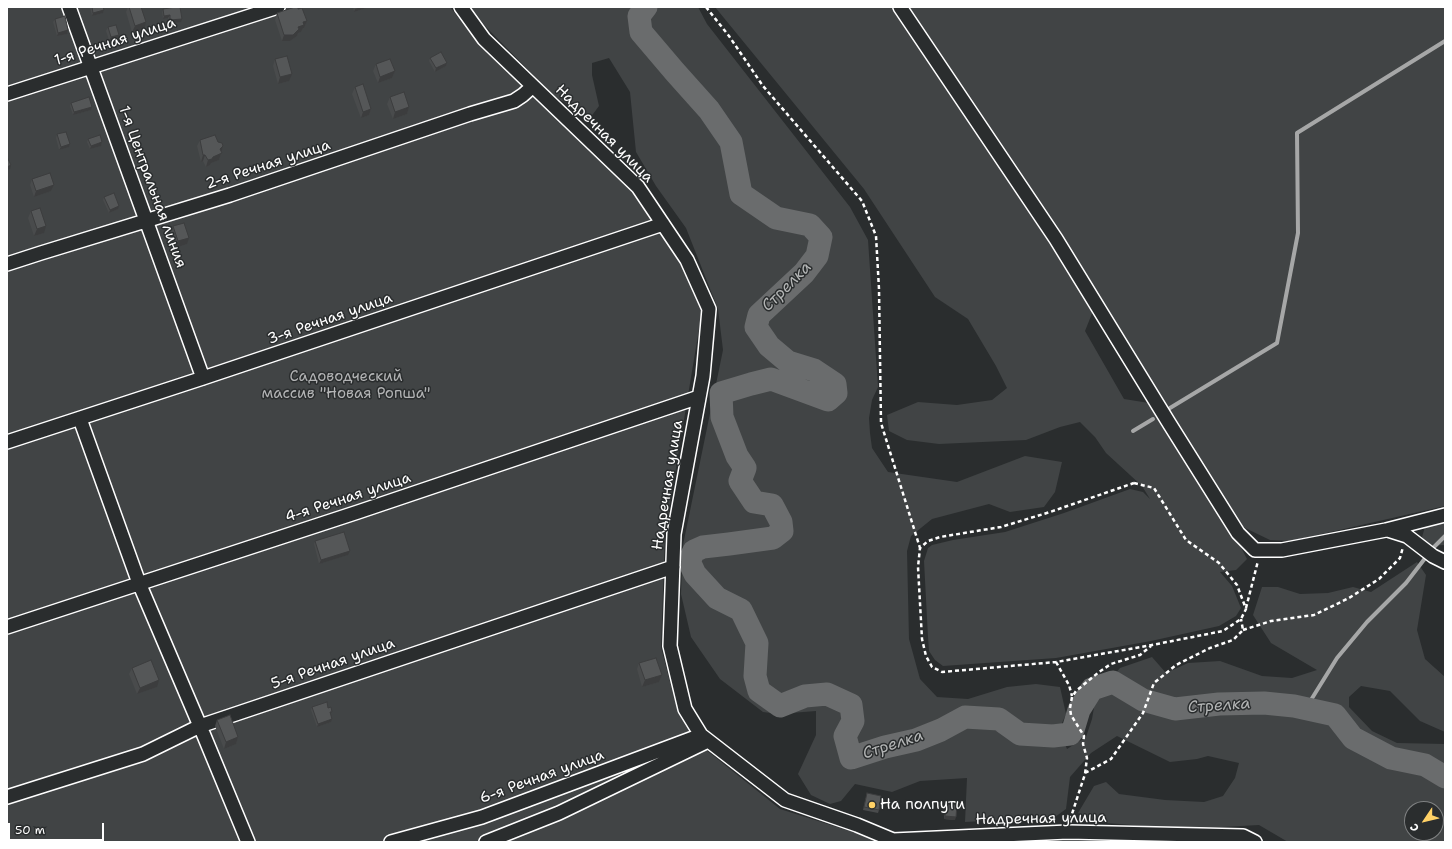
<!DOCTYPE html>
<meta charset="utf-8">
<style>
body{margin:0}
#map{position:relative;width:1452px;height:849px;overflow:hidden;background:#2a2d2e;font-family:"Shantell Sans",sans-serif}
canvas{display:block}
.frame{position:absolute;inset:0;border:8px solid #fff;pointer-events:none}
.north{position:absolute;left:1404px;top:801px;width:40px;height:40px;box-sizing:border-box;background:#2a2d2e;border:1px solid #7f8182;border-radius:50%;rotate:235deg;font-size:11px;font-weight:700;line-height:16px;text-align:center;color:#fff}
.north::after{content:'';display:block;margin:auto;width:14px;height:18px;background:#ffd166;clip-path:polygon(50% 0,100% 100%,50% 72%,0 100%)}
.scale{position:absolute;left:8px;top:823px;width:96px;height:18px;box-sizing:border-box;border:2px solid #fff;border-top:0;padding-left:5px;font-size:12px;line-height:14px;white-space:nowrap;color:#fff;-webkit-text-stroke:3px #2a2d2e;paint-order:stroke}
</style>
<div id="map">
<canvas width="1452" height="849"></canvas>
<div class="frame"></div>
<div class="north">С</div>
<div class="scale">50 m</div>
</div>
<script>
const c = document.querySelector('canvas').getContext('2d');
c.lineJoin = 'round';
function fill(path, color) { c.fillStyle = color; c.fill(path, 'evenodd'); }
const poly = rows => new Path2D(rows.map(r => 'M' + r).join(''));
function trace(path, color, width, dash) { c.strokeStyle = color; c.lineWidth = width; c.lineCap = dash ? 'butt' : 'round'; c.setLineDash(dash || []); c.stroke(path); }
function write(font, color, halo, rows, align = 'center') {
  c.font = font + ' "Shantell Sans",sans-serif'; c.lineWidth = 3; c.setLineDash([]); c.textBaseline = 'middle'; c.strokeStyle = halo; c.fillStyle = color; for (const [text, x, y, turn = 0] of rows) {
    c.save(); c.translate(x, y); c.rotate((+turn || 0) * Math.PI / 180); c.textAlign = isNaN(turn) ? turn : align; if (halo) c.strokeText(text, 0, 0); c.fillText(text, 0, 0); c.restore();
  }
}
const green = poly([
 [7,7,450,7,479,44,633,191,680,263,702,311,665,534,661,647,678,713,695,741,780,809,853,832,877,842,7,842],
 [471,7,698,7,707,24,850,207,868,240,878,387,872,400,869,418,870,433,872,448,888,472,957,482,1025,456,1062,462,1055,492,1044,507,1010,512,989,504,932,519,911,536,907,551,909,639,920,679,937,697,968,699,1007,687,1036,684,1060,687,1066,714,1059,730,1067,749,1086,737,1092,719,1096,696,1120,668,1152,657,1166,673,1188,663,1220,661,1262,676,1292,678,1317,670,1271,643,1253,615,1262,587,1278,587,1300,594,1328,593,1353,587,1371,592,1417,562,1426,575,1417,630,1425,659,1445,677,1445,732,1420,721,1390,691,1361,686,1349,697,1349,707,1372,731,1397,743,1445,744,1445,842,1288,842,1259,825,1185,829,1093,822,1078,813,1094,786,1106,782,1119,794,1165,800,1204,802,1223,796,1235,778,1239,763,1208,756,1197,759,1170,762,1117,736,1091,753,1070,777,1066,809,1055,817,965,822,967,778,920,781,892,792,855,784,841,801,830,804,811,795,798,774,816,735,816,711,778,714,763,712,720,679,691,637,681,594,683,545,723,350,718,309,686,228,656,186,636,152,630,92,609,58,592,63,592,75,599,106,590,118,554,96,485,26],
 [1412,809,1436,809,1436,833,1412,833],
 [715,7,899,7,1052,238,1093,311,1085,331,1124,399,1149,403,1235,536,1247,559,1236,570,1220,572,1232,586,1241,608,1236,616,1219,626,1151,641,1056,658,943,666,935,660,929,651,928,637,924,561,928,548,932,545,953,540,1005,532,1064,513,1130,489,1143,492,1150,499,1142,486,1106,453,1095,437,1080,422,1060,427,1026,440,939,444,907,440,889,431,887,415,918,402,957,405,992,400,1007,388,996,366,968,319,935,297,864,189],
 [907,7,1445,7,1445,506,1291,541,1270,540,1243,527,1204,470,1086,277,992,132],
 [1445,519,1445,545,1427,546,1424,543,1422,537,1425,527]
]);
const stream = poly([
 [1170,408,1277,343,1298,233,1297,133,1445,41],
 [1133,431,1153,419],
 [1306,708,1337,658,1367,622,1406,583,1433,548,1445,536]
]);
const river = poly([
 [646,7,639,16,641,32,675,72,709,110,731,142,741,194,776,218,810,225,821,237,817,256,804,273,759,315,756,327,769,346,788,362,814,370,835,384,836,393,828,400,771,379,751,384,721,393,722,417,737,456,745,468,740,481,754,502,772,505,781,522,782,531,773,538,729,544,703,547,694,551,689,561,695,574,717,598,741,610,757,643,755,676,759,691,780,706,805,696,827,694,851,705,853,721,845,736,851,758,885,747,916,740,941,730,965,717,999,719,1020,734,1053,736,1070,734,1073,730,1079,710,1092,689,1113,682,1143,700,1175,709,1219,704,1264,703,1294,706,1335,715,1353,738,1391,758,1425,765,1445,777]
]);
const path = poly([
 [706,7,729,36,763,86,862,201,876,236,879,289,881,423,920,548],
 [1134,483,1154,488,1186,540,1219,563,1237,585,1246,609,1241,619,1223,631,1152,645,1056,662,942,672,932,667,926,656,922,639,918,567,920,548,928,541,940,537,1001,527,1050,512,1134,483],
 [1246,608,1258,561],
 [1243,630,1271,621,1314,615,1349,598,1379,579,1400,558,1403,547],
 [1056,662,1069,685,1072,696],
 [1085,773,1111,759,1143,713,1154,683,1176,665,1210,648,1233,640,1243,630,1241,619],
 [1070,820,1085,774,1087,758,1083,744,1084,736,1071,715,1070,708,1072,697,1076,691,1099,672,1111,664,1140,655,1151,646]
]);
const minor = poly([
 [69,7,203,378],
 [461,7,484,39,638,187,687,260,709,309,703,376,674,534,670,646,685,709,701,735,785,800,857,825,893,840,1068,832,1243,836,1255,842],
 [900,7,1056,239,1169,423,1238,533,1255,550,1282,550,1386,530,1445,515],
 [7,94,278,7],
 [7,264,41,253,230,195,470,114,514,101,523,95,533,86],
 [80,419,139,583,200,726,248,842],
 [7,442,203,378,663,224],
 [1388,530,1407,536,1433,556,1445,562],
 [7,627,358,512,699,397],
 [7,797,143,754,200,726,673,567],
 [391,842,482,817,701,735],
 [486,842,559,813,706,742]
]);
const wall = poly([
 [90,7,103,7,104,10,103,13,92,16],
 [128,7,141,7,144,29,132,32,126,12],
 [353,7,367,7,366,8,354,12],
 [163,9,181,22,169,24,168,18,163,19,162,12],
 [298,9,307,21,304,28,303,28,301,32,298,33,297,36,290,41,282,41,275,20,277,13],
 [55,19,68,30,67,34,57,36,53,22],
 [108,27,118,38,109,40,106,31],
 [430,58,447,63,446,66,435,72,429,61],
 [275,59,289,81,278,84,273,66],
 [376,64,395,71,392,78,378,83,373,71],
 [355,87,371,109,369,115,361,118,352,94],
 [390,97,409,107,407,114,393,119,387,104],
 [71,103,91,110,73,115,70,106],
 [57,134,70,144,69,147,59,150,56,138],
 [88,139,102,142,101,146,90,149,87,142],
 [200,140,218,142,223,146,219,160,211,163,210,165,206,167,203,161,201,162,197,146],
 [32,179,54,185,51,191,34,197,30,185],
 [104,197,118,209,109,213,103,200],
 [31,211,44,233,34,236,28,218],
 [173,226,187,244,175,248,170,233],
 [315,541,348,555,319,564,314,544],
 [639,663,662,675,659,682,642,687,637,669],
 [132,668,157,687,137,694,129,674],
 [312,707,331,715,331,722,317,727,311,710],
 [217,720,238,737,236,744,224,749,215,726],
 [867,793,879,810,878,813,863,810],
 [946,804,955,820,944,819,945,807]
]);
const shadedWall = poly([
 [361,7,367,7,366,8,354,12,355,9],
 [104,10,103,13,92,16,93,13],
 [170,15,168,18,163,19,164,16],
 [182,19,181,22,169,24,170,20],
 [307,21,304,28,303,28,301,32,298,33,297,36,290,41,282,41,284,35,298,27,303,22],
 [146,22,144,29,132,32,135,26],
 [68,30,67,34,57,36,58,33],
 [119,35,118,38,109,40,111,37],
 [447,63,446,66,435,72,436,68],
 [395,71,392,78,378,83,380,77],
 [292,74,289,81,278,84,280,77],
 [92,107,91,110,73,115,74,112],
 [409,107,407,114,393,119,395,112],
 [371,109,369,115,361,118,363,112],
 [102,142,101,146,90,149,91,146],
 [70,144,69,147,59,150,61,147],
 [223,146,219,160,211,163,210,165,206,167,208,160,213,157],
 [203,155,205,155,203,161,201,162],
 [11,165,10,169,7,170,7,167],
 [54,185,51,191,34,197,36,191],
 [119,206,118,209,109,213,110,210],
 [46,226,44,233,34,236,37,229],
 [189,238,187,244,175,248,178,241],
 [350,551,348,555,319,564,321,560],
 [662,675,659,682,642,687,645,680],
 [159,680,157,687,137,694,140,688],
 [332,719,331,722,317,727,318,724],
 [238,737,236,744,224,749,226,742],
 [945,816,956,817,955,820,944,819]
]);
const building = poly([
 [92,7,103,7,104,10,93,13,92,7],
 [129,7,141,7,146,22,135,26,129,7],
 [176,7,180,7,182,19,170,20,170,15,164,16,163,9,176,7],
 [295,7,298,7,298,9,302,8,307,21,303,22,304,25,298,27,299,29,293,35,284,35,277,13,295,7],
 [65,16,68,30,58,33,55,19,65,16],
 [116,25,119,35,111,37,108,27,116,25],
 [441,52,447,63,436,68,430,58,441,52],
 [287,56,292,74,280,77,275,59,287,56],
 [390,59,395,71,380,77,376,64,390,59],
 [363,84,371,109,363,112,355,87,363,84],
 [404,92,409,107,395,112,390,97,404,92],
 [89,97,92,107,74,112,71,103,89,97],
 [66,132,70,144,61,147,57,134,66,132],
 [100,135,102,142,91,146,88,139,100,135],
 [215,135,218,142,222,143,223,146,220,149,222,153,213,157,212,159,208,160,205,155,203,155,200,140,215,135],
 [7,157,11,165,7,167,7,157],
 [50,173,54,185,36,191,32,179,50,173],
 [114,193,119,206,110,210,104,197,114,193],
 [40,208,46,226,37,229,31,211,40,208],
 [184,223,189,238,178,241,173,226,184,223],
 [344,532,350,551,321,560,315,541,344,532],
 [656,658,662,675,645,680,639,663,656,658],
 [151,660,159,680,140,688,132,668,151,660],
 [327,702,328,708,331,707,332,712,330,712,332,719,318,724,312,707,327,702],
 [230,715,238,737,226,742,217,720,230,715],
 [867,793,881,796,879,810,864,807,867,793],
 [946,804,957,805,956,817,945,816,946,804]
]);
const markers = [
 [872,805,4,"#ffd166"]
];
const streetNames = [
 ["1-я Речная улица",115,42,-18],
 ["Надречная улица",604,134,45],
 ["2-я Речная улица",268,165,-18],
 ["1-я Центральная линия",152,187,70],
 ["3-я Речная улица",330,319,-19],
 ["Надречная улица",668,485,-81],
 ["4-я Речная улица",348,498,-18],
 ["5-я Речная улица",333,664,-19],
 ["6-я Речная улица",542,777,-20],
 ["Надречная улица",1041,819,-1]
];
const parkNames = [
 ["Садоводческий",346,377],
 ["массив \"Новая Ропша\"",346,394]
];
const poiNames = [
 ["На полпути",880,805]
];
const waterNames = [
 ["Стрелка",787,287,-45],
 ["Стрелка",1219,706,-4],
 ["Стрелка",893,745,-18]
];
fill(green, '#414445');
trace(stream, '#a6a7a7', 4);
trace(river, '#6a6c6d', 23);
trace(minor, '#fff', 16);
trace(path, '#fff', 2.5, [4, 3]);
trace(minor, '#2a2d2e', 13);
fill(wall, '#494b4c');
fill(shadedWall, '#3c3d3e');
fill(building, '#555758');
trace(building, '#3c3d3e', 1);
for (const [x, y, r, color] of markers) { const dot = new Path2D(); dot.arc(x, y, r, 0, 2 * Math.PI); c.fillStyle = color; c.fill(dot); trace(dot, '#2a2d2e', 1.5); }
write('15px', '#fff', '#2a2d2e', streetNames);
write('15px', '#b3b4b5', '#2a2d2e', parkNames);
write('15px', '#fff', '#2a2d2e', poiNames, 'left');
write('italic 16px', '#b4b6b6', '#2a2d2e', waterNames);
</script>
